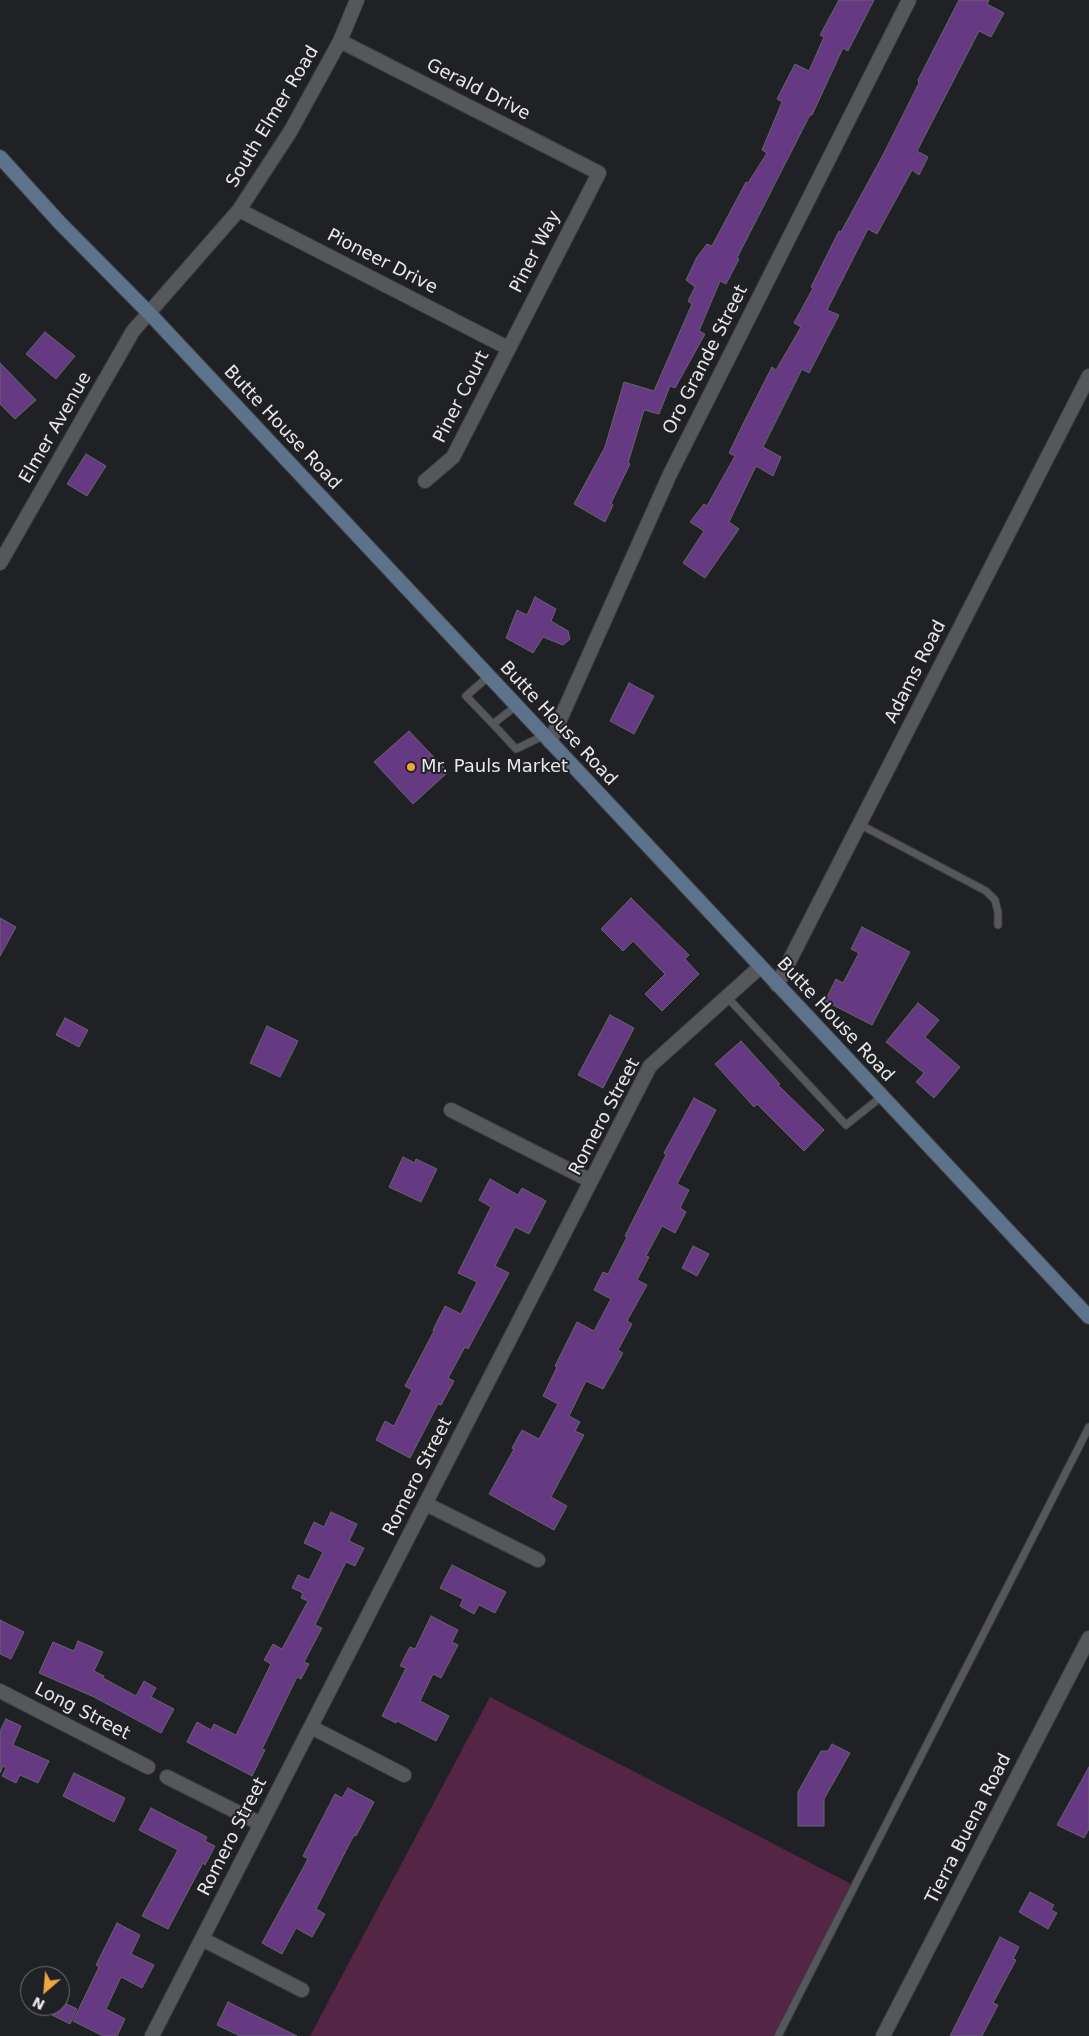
<!DOCTYPE html>
<style>
body{margin:0}
#map{position:relative;width:1089px;height:2036px;overflow:hidden;background:#202124;font-family:"DejaVu Sans",sans-serif}
canvas{display:block}
.north{position:absolute;left:20px;top:1966px;width:50px;height:50px;box-sizing:border-box;background:#202124;border:1px solid #707174;border-radius:50%;rotate:207deg;font-size:14px;font-weight:700;line-height:20px;text-align:center;color:#e8e8eb}
.north::after{content:'';display:block;margin:auto;width:18px;height:22px;background:#f0a63f;clip-path:polygon(50% 0,100% 100%,50% 72%,0 100%)}
</style>
<div id="map">
<canvas width="1089" height="2036"></canvas>
<div class="north">N</div>
</div>
<script>
const c = document.querySelector('canvas').getContext('2d');
c.lineJoin = 'round';
function fill(path, color) { c.fillStyle = color; c.fill(path, 'evenodd'); }
const poly = rows => new Path2D(rows.map(r => 'M' + r).join(''));
function trace(path, color, width, dash) { c.strokeStyle = color; c.lineWidth = width; c.lineCap = dash ? 'butt' : 'round'; c.setLineDash(dash || []); c.stroke(path); }
function write(font, color, halo, rows, align = 'center') {
  c.font = font + ' "DejaVu Sans",sans-serif'; c.lineWidth = 4; c.setLineDash([]); c.textBaseline = 'middle'; c.strokeStyle = halo; c.fillStyle = color; for (const [text, x, y, turn = 0] of rows) {
    c.save(); c.translate(x, y); c.rotate((+turn || 0) * Math.PI / 180); c.textAlign = isNaN(turn) ? turn : align; if (halo) c.strokeText(text, 0, 0); c.fillText(text, 0, 0); c.restore();
  }
}
const green = poly([
 [490,1697,855,1886,778,2036,310,2036]
]);
const building = poly([
 [839,0,874,0,848,51,843,48,812,115,810,115,737,258,739,259,726,284,720,281,699,331,705,334,675,388,670,386,659,414,644,410,628,463,630,464,611,503,613,505,605,522,574,504,605,447,624,382,654,391,692,304,688,301,695,287,686,280,697,257,707,244,712,246,746,182,748,183,767,153,762,150,782,102,777,99,795,64,809,71,824,37,820,35,839,0],
 [959,0,989,0,987,4,1004,13,991,37,979,31,917,151,928,157,919,175,912,170,877,234,868,229,827,310,839,315,809,373,802,369,763,447,781,457,773,476,756,466,729,522,739,529,705,578,683,563,704,531,690,522,704,504,707,506,735,456,729,453,744,422,772,367,776,370,801,327,794,323,813,288,811,287,839,231,841,232,883,155,919,83,918,80,959,0],
 [45,332,75,356,56,379,26,354,45,332],
 [0,363,36,400,15,419,0,404,0,363],
 [86,454,106,466,87,496,67,484,86,454],
 [535,597,556,609,551,621,568,631,570,639,563,645,543,637,533,653,506,638,517,610,527,615,535,597],
 [629,683,654,696,634,734,610,721,629,683],
 [409,731,448,772,413,804,374,762,409,731],
 [631,898,689,955,685,959,699,974,662,1011,645,994,665,974,633,941,623,951,601,929,631,898],
 [0,918,16,927,0,956,0,918],
 [862,927,910,952,872,1025,825,1001,836,979,843,983,859,953,851,949,862,927],
 [918,1003,939,1020,925,1037,960,1067,934,1098,916,1082,924,1073,886,1042,918,1003],
 [610,1015,634,1028,603,1088,578,1075,610,1015],
 [65,1018,88,1030,79,1047,56,1035,65,1018],
 [267,1026,298,1041,280,1077,250,1063,267,1026],
 [741,1041,780,1084,778,1085,824,1130,804,1151,757,1104,754,1107,715,1064,741,1041],
 [694,1098,716,1110,677,1184,689,1190,680,1208,686,1212,675,1233,662,1226,646,1256,649,1257,637,1280,647,1285,627,1321,632,1324,618,1350,623,1353,603,1389,586,1381,569,1416,580,1422,575,1431,584,1435,551,1497,567,1506,554,1530,489,1494,514,1449,512,1448,522,1430,539,1439,558,1404,543,1396,557,1367,555,1366,577,1322,594,1331,611,1299,594,1290,603,1272,608,1274,627,1237,625,1236,666,1155,664,1153,694,1098],
 [403,1157,415,1163,416,1159,437,1169,421,1202,389,1187,403,1157],
 [490,1179,518,1195,522,1188,546,1201,529,1234,515,1227,495,1266,509,1273,468,1349,465,1347,448,1378,454,1381,441,1405,438,1404,410,1458,376,1440,385,1421,394,1426,412,1390,405,1386,434,1331,433,1330,445,1306,461,1314,477,1282,458,1273,491,1207,479,1200,490,1179],
 [693,1246,709,1254,697,1276,682,1268,693,1246],
 [331,1512,357,1524,349,1541,364,1548,355,1566,346,1562,315,1625,322,1628,304,1662,309,1664,301,1679,297,1677,262,1749,265,1750,252,1776,187,1742,197,1722,211,1730,214,1724,236,1735,271,1664,264,1660,273,1644,282,1649,308,1601,301,1598,303,1593,292,1588,298,1575,309,1580,323,1552,304,1543,314,1522,324,1527,331,1512],
 [452,1565,506,1592,495,1613,479,1605,474,1614,460,1606,463,1599,440,1588,452,1565],
 [431,1616,458,1630,452,1642,458,1645,441,1678,433,1674,420,1701,449,1716,436,1741,397,1721,396,1723,382,1716,406,1668,400,1666,410,1647,415,1649,431,1616],
 [0,1620,24,1632,11,1659,0,1654,0,1620],
 [78,1641,103,1652,94,1671,104,1676,103,1678,136,1696,144,1681,156,1688,151,1697,174,1709,161,1733,94,1697,39,1673,53,1642,74,1651,78,1641],
 [6,1719,21,1726,13,1745,49,1761,38,1783,20,1775,16,1783,2,1776,6,1768,3,1766,0,1773,0,1731,6,1719],
 [832,1744,850,1753,824,1799,824,1826,798,1826,798,1792,821,1751,828,1751,832,1744],
 [1089,1767,1089,1829,1084,1838,1057,1825,1089,1767],
 [74,1773,125,1798,114,1822,63,1796,74,1773],
 [348,1788,374,1802,356,1836,354,1835,316,1909,325,1914,312,1937,296,1928,282,1954,262,1943,308,1859,303,1856,335,1794,342,1798,348,1788],
 [151,1808,207,1837,205,1841,215,1846,205,1865,203,1863,168,1929,142,1916,178,1850,139,1830,151,1808],
 [1030,1892,1054,1905,1051,1910,1057,1913,1048,1929,1019,1912,1030,1892],
 [117,1923,140,1935,131,1954,154,1965,142,1988,121,1977,106,2009,125,2019,117,2036,103,2036,73,2021,99,1967,96,1965,117,1923],
 [1000,1937,1019,1947,1013,1959,1016,1960,993,2003,998,2005,982,2036,950,2036,1000,1937],
 [60,2001,77,2009,70,2024,52,2015,56,2006,60,2006,60,2001],
 [228,2002,297,2036,240,2036,217,2025,228,2002]
]);
const service = poly([
 [488,677,466,696,493,724,516,749,543,736],
 [493,724,516,706],
 [859,824,986,891,995,900,998,912,998,925],
 [727,997,846,1125,881,1097],
 [778,2036,1089,1427]
]);
const minor = poly([
 [340,41,599,173,453,457,425,481],
 [239,210,508,348],
 [0,563,133,331,239,210,290,132,340,41,357,0],
 [550,742,670,474,909,0],
 [777,985,1089,376],
 [451,1110,591,1181],
 [426,1504,538,1560],
 [0,1691,148,1767],
 [311,1727,404,1775],
 [167,1777,261,1824],
 [202,1939,302,1990],
 [152,2036,650,1066,760,967]
]);
const tertiary = poly([
 [883,2036,1089,1638]
]);
const secondary = poly([
 [0,157,60,223,150,314,1089,1317]
]);
const markers = [
 [411,767,5,"#f0a63f"]
];
const streetNames = [
 ["Gerald Drive",478,90,27],
 ["South Elmer Road",273,117,-59],
 ["Piner Way",536,252,-63],
 ["Pioneer Drive",382,262,27],
 ["Oro Grande Street",706,360,-63],
 ["Piner Court",462,397,-63],
 ["Elmer Avenue",56,428,-60],
 ["Butte House Road",282,428,47],
 ["Adams Road",916,672,-63],
 ["Butte House Road",558,724,47],
 ["Butte House Road",835,1020,47],
 ["Romero Street",605,1117,-62],
 ["Romero Street",418,1477,-63],
 ["Long Street",82,1712,27],
 ["Tierra Buena Road",969,1829,-63],
 ["Romero Street",233,1837,-63]
];
const poiNames = [
 ["Mr. Pauls Market",421,767]
];
fill(green, '#552546');
fill(building, '#663a83');
trace(building, '#666468', 1);
trace(service, '#3b3b3e', 9);
trace(minor, '#3b3b3e', 16);
trace(tertiary, '#3b3b3e', 16);
trace(secondary, '#3b3b3e', 16);
trace(service, '#56575a', 7);
trace(minor, '#56575a', 14);
trace(tertiary, '#56575a', 14);
trace(secondary, '#5c738b', 14);
for (const [x, y, r, color] of markers) { const dot = new Path2D(); dot.arc(x, y, r, 0, 2 * Math.PI); c.fillStyle = color; c.fill(dot); trace(dot, '#202124', 2); }
write('18px', '#e8e8eb', '#202124', streetNames);
write('18px', '#e8e8eb', '#202124', poiNames, 'left');
</script>
